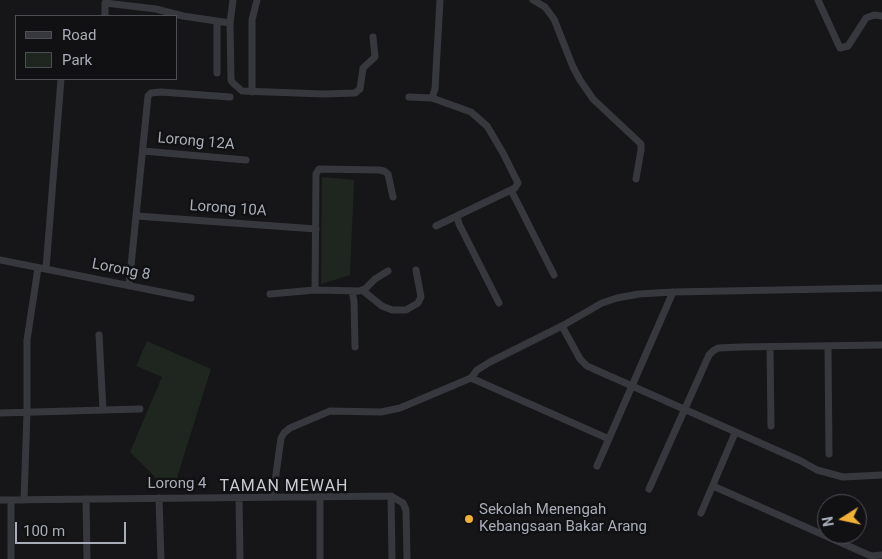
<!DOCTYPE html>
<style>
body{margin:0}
#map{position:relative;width:882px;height:559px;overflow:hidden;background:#161618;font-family:Roboto,sans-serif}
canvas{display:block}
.legend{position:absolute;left:15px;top:15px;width:162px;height:65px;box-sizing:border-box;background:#111113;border:1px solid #4d4f55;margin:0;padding:6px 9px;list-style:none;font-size:15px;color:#a8adb8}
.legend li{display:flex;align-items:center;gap:10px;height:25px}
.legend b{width:25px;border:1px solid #4d4f55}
.north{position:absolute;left:817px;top:494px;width:50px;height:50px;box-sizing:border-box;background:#111113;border:1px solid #4d4f55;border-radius:50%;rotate:260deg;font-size:14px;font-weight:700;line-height:20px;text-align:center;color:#a8adb8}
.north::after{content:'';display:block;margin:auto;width:18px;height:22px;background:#f2b134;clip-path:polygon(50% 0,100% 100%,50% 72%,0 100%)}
.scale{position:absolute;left:15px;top:522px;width:111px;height:22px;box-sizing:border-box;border:2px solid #a8adb8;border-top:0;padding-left:6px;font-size:15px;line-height:18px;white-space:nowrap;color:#a8adb8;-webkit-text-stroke:4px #111113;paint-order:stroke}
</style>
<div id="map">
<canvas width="882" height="559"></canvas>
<ul class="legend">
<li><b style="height:6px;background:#37383d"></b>Road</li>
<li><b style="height:14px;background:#1e261f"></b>Park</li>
</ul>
<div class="north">N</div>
<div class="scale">100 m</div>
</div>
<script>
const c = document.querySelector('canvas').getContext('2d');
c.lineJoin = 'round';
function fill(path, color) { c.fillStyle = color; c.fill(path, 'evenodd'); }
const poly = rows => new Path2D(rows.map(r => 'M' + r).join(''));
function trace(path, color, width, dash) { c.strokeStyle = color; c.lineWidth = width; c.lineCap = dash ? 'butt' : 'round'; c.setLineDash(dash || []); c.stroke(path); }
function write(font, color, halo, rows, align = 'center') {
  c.font = font + ' Roboto,sans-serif'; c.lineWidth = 5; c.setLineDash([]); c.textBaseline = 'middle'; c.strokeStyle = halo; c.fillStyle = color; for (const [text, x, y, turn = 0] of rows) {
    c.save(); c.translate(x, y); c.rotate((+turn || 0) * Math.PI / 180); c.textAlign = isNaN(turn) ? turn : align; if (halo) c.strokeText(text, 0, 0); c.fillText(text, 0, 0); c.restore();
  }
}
const green = poly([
 [322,177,354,180,350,275,321,284],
 [147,341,211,369,175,484,162,484,130,452,162,377,136,366]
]);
const minor = poly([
 [233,0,230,23,231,80,233,83,242,91,324,94,355,93,360,89,363,68,375,57,373,37],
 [533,0,545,7,554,19,573,67,580,80,593,99,641,144,641,150,636,179],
 [818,0,840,48,848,46,866,18,874,15,882,16],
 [105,16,105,3,156,9,183,16,230,23],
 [217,73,217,21],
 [252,92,252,20,257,0],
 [409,97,432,98,471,112,487,126,503,153,518,183,515,188,436,226],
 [432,98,435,89,440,0],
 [143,151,246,160],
 [511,190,554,275],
 [137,216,316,229],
 [457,216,459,224,499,303],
 [0,260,191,298],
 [46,269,61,79],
 [129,286,148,96,151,93,161,92,230,97],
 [315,290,359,291,365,289,375,279,388,271],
 [362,290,382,306,392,310,406,310,418,303,421,297,416,270],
 [352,291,354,301,355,347],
 [270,294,315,290,316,174,319,169,379,170,384,171,388,174,393,197],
 [562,326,580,359,587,366,801,461,817,470,843,477,882,475],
 [99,335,103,410],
 [828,347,829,454],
 [770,348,771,426],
 [471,378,609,439],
 [0,413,140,409],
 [597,466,673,292],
 [713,486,871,556,882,555],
 [649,489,709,355,713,351,718,348,740,347,882,345],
 [273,496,281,438,284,433,290,428,330,411,381,412,400,408,471,378,477,370,490,362,562,326,602,303,617,298,639,294,673,292,882,288],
 [320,496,320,559],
 [391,496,392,559],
 [239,497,240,559],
 [159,498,161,559],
 [86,499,87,559],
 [0,500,391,496,403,503,406,510,407,559],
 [11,500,11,559],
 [24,500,27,412,27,340,38,268],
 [701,513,735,433]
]);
const markers = [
 [469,519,5,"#f2b134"]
];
const streetNames = [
 ["Lorong 12A",196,142,5],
 ["Lorong 10A",228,209,4],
 ["Lorong 8",121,270,11],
 ["Lorong 4",177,484]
];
const poiNames = [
 ["Sekolah Menengah",479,510],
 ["Kebangsaan Bakar Arang",479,527]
];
const neighbourhoodNames = [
 ["TAMAN MEWAH",284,487]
];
fill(green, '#1e261f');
trace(minor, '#37383d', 7);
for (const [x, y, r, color] of markers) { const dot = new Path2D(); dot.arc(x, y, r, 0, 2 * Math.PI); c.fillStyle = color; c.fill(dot); trace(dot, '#111113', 2); }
write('15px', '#a8adb8', '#111113', streetNames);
write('15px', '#a8adb8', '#111113', poiNames, 'left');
c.letterSpacing = '1px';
write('16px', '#c9ccd4', '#111113', neighbourhoodNames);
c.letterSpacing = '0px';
</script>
